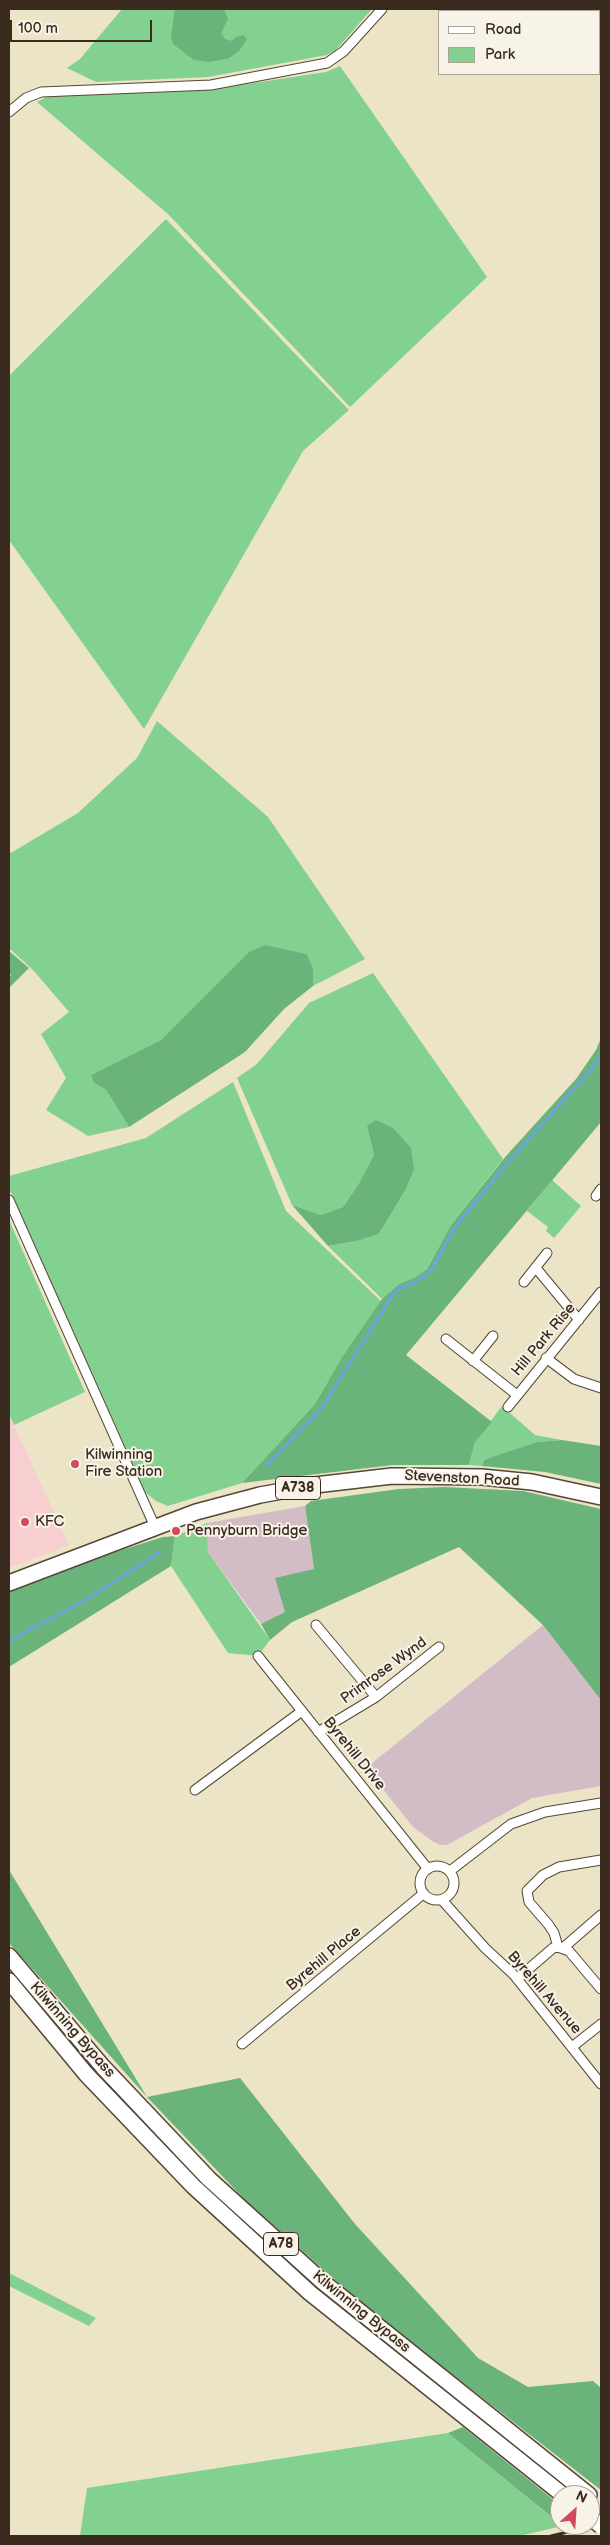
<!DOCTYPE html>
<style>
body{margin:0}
#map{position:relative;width:610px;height:2545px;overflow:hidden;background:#ebe4c6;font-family:"Balsamiq Sans",sans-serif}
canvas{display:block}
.frame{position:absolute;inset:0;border:10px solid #3b2a1e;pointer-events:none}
.legend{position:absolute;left:438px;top:10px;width:162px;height:65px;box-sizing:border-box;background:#f7f3e8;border:1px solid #aca397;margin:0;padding:6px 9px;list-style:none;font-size:15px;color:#3b2a1e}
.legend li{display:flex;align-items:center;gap:10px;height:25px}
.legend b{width:25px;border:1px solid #aca397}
.north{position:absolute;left:550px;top:2485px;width:50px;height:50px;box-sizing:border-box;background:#f7f3e8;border:1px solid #aca397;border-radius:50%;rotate:26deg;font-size:14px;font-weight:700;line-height:20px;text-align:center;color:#3b2a1e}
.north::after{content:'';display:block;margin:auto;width:18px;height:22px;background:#d1495b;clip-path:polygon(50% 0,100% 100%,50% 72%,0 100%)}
.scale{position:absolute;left:10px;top:20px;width:142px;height:22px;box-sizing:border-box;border:2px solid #3b2a1e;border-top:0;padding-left:6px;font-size:15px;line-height:18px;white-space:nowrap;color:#3b2a1e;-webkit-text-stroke:4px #f7f3e8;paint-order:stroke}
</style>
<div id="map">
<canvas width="610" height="2545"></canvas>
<div class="frame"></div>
<ul class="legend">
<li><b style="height:6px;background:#fff"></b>Road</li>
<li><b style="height:14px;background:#83d190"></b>Park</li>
</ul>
<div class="north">N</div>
<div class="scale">100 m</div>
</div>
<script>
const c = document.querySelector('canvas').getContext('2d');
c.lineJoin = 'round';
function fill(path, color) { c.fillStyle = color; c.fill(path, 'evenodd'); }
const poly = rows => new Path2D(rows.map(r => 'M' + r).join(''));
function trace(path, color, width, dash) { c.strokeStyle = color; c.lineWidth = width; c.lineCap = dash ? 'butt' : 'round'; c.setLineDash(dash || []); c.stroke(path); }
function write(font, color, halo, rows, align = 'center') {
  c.font = font + ' "Balsamiq Sans",sans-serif'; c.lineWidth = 4; c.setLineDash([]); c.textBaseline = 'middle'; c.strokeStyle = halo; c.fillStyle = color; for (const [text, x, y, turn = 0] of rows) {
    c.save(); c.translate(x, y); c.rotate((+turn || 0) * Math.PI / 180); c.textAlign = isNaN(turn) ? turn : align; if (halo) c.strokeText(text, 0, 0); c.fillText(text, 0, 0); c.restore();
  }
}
const built = poly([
 [9,1414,69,1545,9,1568]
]);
const industrial = poly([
 [305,1506,314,1570,286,1612,261,1624,208,1552,207,1523],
 [543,1625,601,1699,601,1786,532,1798,447,1845,440,1845,432,1841,413,1827,366,1768]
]);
const green = poly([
 [122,9,372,9,335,51,327,55,208,77,96,82,67,68,80,59],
 [340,66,487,277,350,407,169,215,37,102,48,96,207,90,326,72],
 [166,219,349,410,303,451,144,729,9,540,9,376],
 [157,721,268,817,365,959,313,986,313,968,307,954,266,945,161,1040,91,1075,94,1083,106,1090,129,1127,88,1136,46,1110,66,1078,41,1034,69,1012,34,971,9,948,9,854,78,813,137,758],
 [373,973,503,1159,451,1225,427,1269,414,1278,399,1284,382,1299,328,1246,357,1241,379,1234,406,1189,414,1170,367,1126,374,1155,358,1185,343,1207,321,1215,292,1205,237,1078,257,1064,309,1003],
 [233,1082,286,1211,381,1301,342,1357,315,1404,242,1483,168,1506,156,1501,146,1493,9,1188,9,1176,146,1138],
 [552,1180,581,1206,554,1238,546,1231,548,1227,527,1211],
 [9,1220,85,1392,14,1425,9,1414],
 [502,1406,535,1435,562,1440,537,1442,500,1454,484,1460,482,1466,469,1465,475,1442],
 [207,1523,208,1552,270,1640,258,1656,228,1653,171,1566,175,1536],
 [9,2273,96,2318,89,2326,9,2286],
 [448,2433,562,2526,519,2536,80,2536,87,2488]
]);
const forest = poly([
 [175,9,224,9,228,19,221,33,225,39,232,41,236,37,243,35,247,39,239,51,229,58,210,62,194,60,173,44,171,36],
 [266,945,307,954,313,968,313,986,284,1009,245,1052,129,1127,106,1090,94,1083,91,1075,161,1040,249,952],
 [9,951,29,968,9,988,9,978,11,975,9,972],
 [601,1038,601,1122,406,1355,492,1422,475,1442,469,1465,393,1465,242,1483,315,1404,342,1357,382,1299,399,1284,414,1278,427,1269,451,1225,506,1156,576,1079,596,1050],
 [376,1120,393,1128,411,1148,414,1170,406,1189,379,1234,357,1241,328,1246,292,1205,321,1215,343,1207,358,1185,374,1155,367,1126],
 [562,1440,601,1446,601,1484,545,1472,482,1466,484,1460,500,1454,537,1442],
 [444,1487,523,1491,601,1509,601,1700,543,1625,459,1547,292,1622,270,1640,261,1624,285,1612,275,1578,314,1569,305,1506,311,1501,399,1489],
 [175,1536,171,1566,9,1667,9,1591,118,1551,163,1537],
 [9,1870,147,2097,240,2078,355,2224,478,2358,528,2387,593,2381,601,2388,601,2490,369,2310,245,2200,147,2097,9,1943],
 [463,2427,560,2505,560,2524,448,2433]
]);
const stream = poly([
 [266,1466,321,1409,396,1290,414,1283,431,1271,455,1227,505,1166,596,1064,601,1052],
 [9,1641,84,1601,160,1552]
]);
const minor = poly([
 [9,112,26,98,41,92,211,85,327,63,344,51,382,9],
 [596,1196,601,1189],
 [9,1200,155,1527],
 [536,1268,579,1320],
 [524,1282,547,1253],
 [446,1339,517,1395],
 [546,1358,574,1379,601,1388],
 [473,1361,493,1336],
 [508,1407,601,1292],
 [316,1625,376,1697],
 [258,1656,428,1869],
 [318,1732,376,1697,439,1647],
 [195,1790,302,1711],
 '420 1883a17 17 0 1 1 34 0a17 17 0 1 1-34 0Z',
 [450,1871,511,1824,545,1812,601,1803],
 [442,1900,485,1948,514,1975,601,2084],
 [558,1947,554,1933,548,1924,529,1902,527,1891,543,1875,559,1867,601,1860],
 [563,1948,601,1915],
 [517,1979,553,1948,558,1947,569,1951,601,1989],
 [242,2044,423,1894],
 [572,2047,601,2024]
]);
const trunk = poly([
 [9,1583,196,1512,260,1495,315,1485,392,1476,482,1477,532,1482,601,1497],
 [9,1956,103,2067,209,2179,323,2282,589,2495],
 [9,1981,86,2074,193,2186,310,2293,563,2495]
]);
const rail = poly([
 [551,2536,601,2524]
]);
const trunkBridge = poly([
 [590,2517,601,2526]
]);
const markers = [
 [75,1464,5,"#d1495b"],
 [25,1522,5,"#d1495b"],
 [176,1531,5,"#d1495b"]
];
const shields = [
 [298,1488,45],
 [281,2244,35]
];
const shieldNames = [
 ["A738",298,1488],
 ["A78",281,2244]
];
const streetNames = [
 ["Hill Park Rise",544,1340,-50],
 ["Stevenston Road",462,1479,3],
 ["Primrose Wynd",384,1671,-36],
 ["Byrehill Drive",354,1754,51],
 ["Byrehill Place",324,1959,-40],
 ["Byrehill Avenue",544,1993,49],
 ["Kilwinning Bypass",72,2030,49],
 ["Kilwinning Bypass",361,2312,39]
];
const poiNames = [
 ["Kilwinning",85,1455],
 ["Fire Station",85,1472],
 ["KFC",35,1522],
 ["Pennyburn Bridge",186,1531]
];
fill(built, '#f7cfd1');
fill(industrial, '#d2bdc6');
fill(green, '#83d190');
fill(forest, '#6ab37a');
trace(stream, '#6aa5db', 3);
trace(minor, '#554637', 11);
trace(trunk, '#554637', 18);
trace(minor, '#fff', 9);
trace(trunk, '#fff', 15);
trace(rail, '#3b2a1e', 3);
trace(trunkBridge, '#554637', 18, []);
trace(trunkBridge, '#fff', 15);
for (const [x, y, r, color] of markers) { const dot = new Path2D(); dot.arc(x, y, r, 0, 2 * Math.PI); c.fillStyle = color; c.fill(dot); trace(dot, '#f7f3e8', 2); }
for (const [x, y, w] of shields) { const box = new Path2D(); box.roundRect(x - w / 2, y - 11.5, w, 23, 4); c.fillStyle = '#f7f3e8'; c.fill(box); trace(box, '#3b2a1e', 1); }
write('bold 14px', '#3b2a1e', null, shieldNames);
write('15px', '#3b2a1e', '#f7f3e8', streetNames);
write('15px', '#3b2a1e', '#f7f3e8', poiNames, 'left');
</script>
